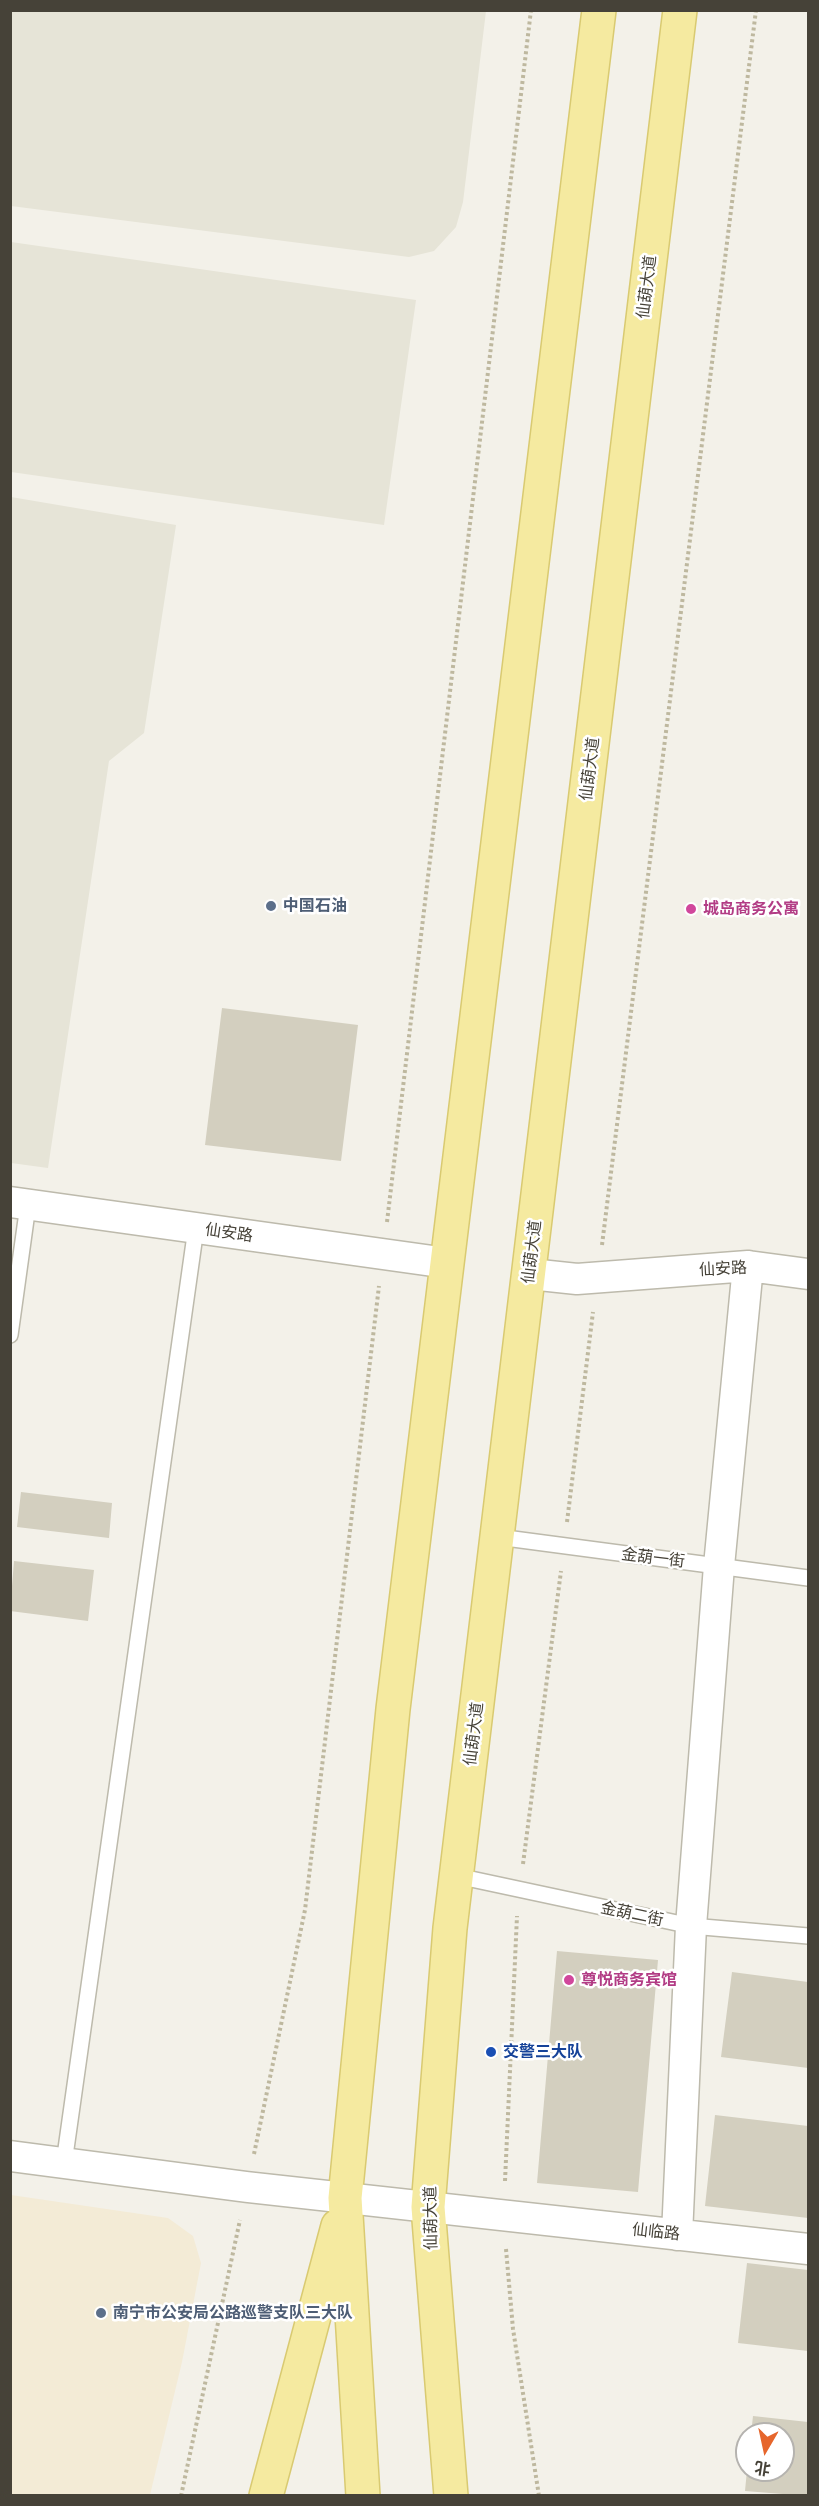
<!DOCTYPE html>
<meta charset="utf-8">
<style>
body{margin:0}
#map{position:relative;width:819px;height:2506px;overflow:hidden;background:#f3f1e9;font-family:"Public Sans","Noto Sans SC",sans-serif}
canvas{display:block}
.frame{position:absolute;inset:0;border:12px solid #464238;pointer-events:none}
.north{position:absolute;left:735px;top:2422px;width:60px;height:60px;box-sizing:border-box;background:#fff;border:2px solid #b5b3af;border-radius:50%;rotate:189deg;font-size:16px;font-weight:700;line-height:24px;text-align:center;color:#464238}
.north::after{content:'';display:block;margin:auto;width:21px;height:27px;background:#e6662c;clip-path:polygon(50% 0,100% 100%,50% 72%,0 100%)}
</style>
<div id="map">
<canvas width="819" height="2506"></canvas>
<div class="frame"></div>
<div class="north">北</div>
</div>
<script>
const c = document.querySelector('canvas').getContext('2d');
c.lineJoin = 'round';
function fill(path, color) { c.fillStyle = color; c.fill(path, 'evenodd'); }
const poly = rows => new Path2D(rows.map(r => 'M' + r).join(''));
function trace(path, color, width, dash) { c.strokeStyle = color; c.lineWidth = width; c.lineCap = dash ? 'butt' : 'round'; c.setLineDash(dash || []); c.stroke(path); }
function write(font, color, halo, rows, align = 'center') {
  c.font = font + ' "Public Sans","Noto Sans SC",sans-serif'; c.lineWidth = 5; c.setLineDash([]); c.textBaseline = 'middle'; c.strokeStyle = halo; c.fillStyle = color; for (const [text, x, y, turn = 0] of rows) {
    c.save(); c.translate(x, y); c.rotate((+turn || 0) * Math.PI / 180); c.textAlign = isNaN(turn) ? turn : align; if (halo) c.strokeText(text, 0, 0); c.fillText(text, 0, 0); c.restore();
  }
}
const residential = poly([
 [11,10,486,11,463,202,456,227,434,251,409,257,11,206],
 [11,242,416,300,384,525,11,472],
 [11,497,176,525,144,733,109,761,48,1168,11,1163]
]);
const commercial = poly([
 [11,2195,168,2218,193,2236,201,2263,182,2362,150,2495,11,2495]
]);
const building = poly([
 [222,1008,358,1025,341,1161,205,1145],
 [21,1492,112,1503,109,1538,17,1527],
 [14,1561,94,1570,88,1621,10,1611],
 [557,1951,658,1960,638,2192,537,2183],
 [732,1972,808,1982,808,2068,721,2057],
 [715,2115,808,2126,808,2218,705,2206],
 [747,2263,808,2270,808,2351,738,2343],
 [753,2416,808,2422,808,2496,745,2491,747,2470,783,2470,783,2434,751,2434]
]);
const path = poly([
 [387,1222,531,10],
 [602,1245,756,10],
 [567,1522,593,1312],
 [523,1864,561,1571],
 [254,2154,305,1910,379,1286],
 [505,2181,517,1916],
 [506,2249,513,2329,539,2496],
 [181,2496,240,2220]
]);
const lane = poly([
 [10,1335,28,1205],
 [498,1537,808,1578],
 [457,1876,691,1926,808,1936],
 [64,2163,196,1228]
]);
const street = poly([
 [10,1202,447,1263],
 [530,1274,577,1279,748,1266,808,1274],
 [10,2156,247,2187,808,2249],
 [677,2235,691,1926,719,1566,748,1266]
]);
const primary = poly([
 [266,2496,338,2226],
 [363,2496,345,2198,393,1709,599,10],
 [451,2496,428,2207,450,1928,680,10]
]);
const markers = [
 [271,906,6,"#5c6f8a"],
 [691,909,6,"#d1479c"],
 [569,1980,6,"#d1479c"],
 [491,2052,6,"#1a4fb4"],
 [101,2313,6,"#5c6f8a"]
];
const streetNames = [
 ["仙葫大道",647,287,-83],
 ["仙葫大道",590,769,-83],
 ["仙安路",229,1233,8],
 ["仙葫大道",532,1252,-83],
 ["仙安路",723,1269,-3],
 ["金葫一街",653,1558,7],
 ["仙葫大道",474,1734,-83],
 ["金葫二街",632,1914,12],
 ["仙葫大道",431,2218,-91],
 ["仙临路",656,2232,6]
];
const serviceNames = [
 ["中国石油",283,906],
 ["南宁市公安局公路巡警支队三大队",113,2313]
];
const hotelNames = [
 ["城岛商务公寓",703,909],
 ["尊悦商务宾馆",581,1980]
];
const transitNames = [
 ["交警三大队",503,2052]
];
fill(residential, '#e6e4d7');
fill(commercial, '#f3ebd6');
fill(building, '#d3cfbf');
trace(lane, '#bdbaac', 18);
trace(street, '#bdbaac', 33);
trace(primary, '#d9ca71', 36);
trace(path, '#beb89f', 4, [3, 3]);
trace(lane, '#fff', 15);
trace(street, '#fff', 30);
trace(primary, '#f5eaa0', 33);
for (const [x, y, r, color] of markers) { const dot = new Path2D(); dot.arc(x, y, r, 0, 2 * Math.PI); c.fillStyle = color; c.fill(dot); trace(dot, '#fff', 2); }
write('16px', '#464238', '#fff', streetNames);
write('bold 16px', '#4e5e75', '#fff', serviceNames, 'left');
write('bold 16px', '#b23c85', '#fff', hotelNames, 'left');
write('bold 16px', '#164399', '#fff', transitNames, 'left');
</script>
